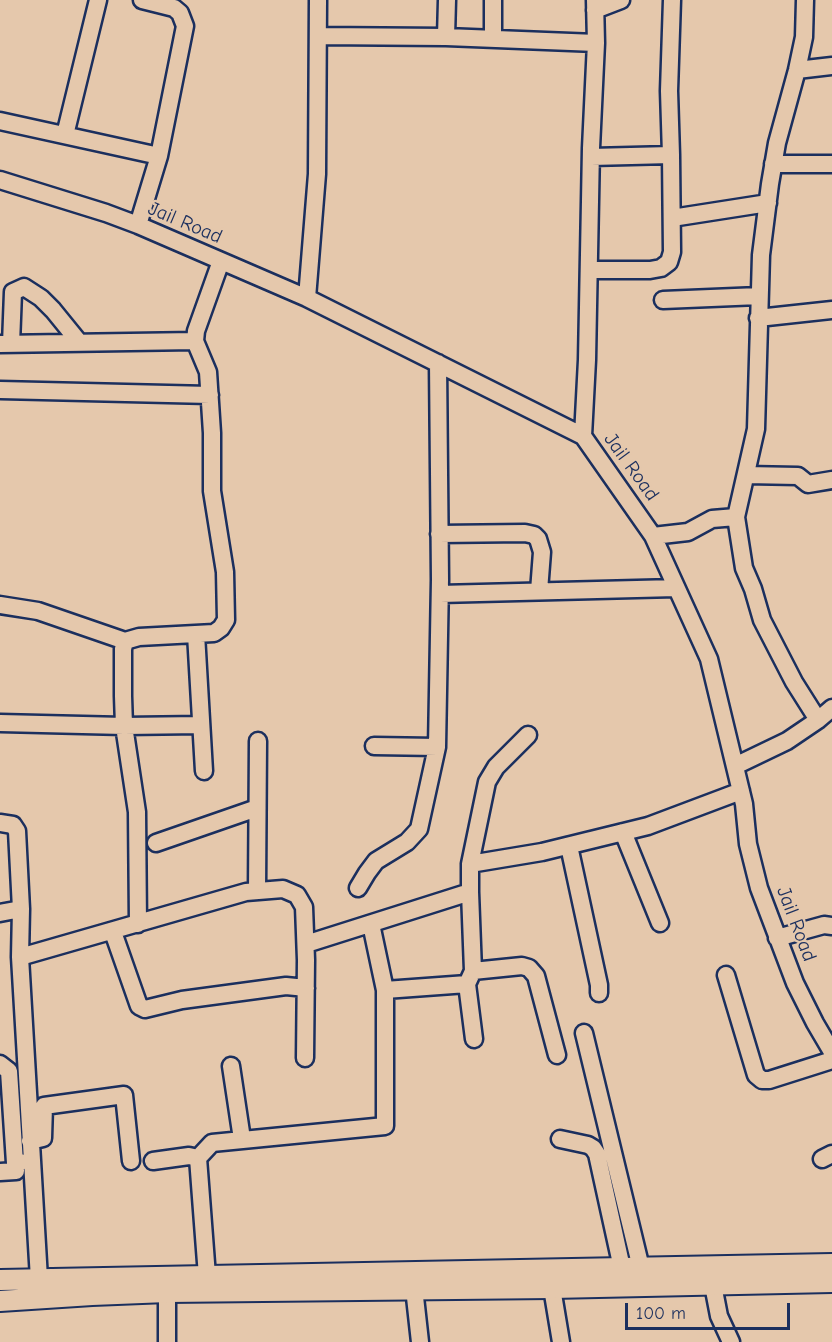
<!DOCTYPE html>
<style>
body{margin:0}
#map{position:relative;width:832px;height:1342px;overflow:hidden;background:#e5c8ac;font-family:"Comic Neue",sans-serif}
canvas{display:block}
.scale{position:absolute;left:625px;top:1303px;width:165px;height:27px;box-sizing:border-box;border:3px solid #1b2f5e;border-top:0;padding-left:8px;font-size:18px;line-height:21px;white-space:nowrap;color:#1b2f5e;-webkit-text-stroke:4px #e5c8ac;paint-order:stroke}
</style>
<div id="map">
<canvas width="832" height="1342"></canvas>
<div class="scale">100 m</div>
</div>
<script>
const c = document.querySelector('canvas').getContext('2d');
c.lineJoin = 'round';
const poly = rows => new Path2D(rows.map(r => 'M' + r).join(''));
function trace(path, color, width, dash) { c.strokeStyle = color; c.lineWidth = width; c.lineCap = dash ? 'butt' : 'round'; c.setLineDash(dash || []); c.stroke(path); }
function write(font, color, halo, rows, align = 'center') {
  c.font = font + ' "Comic Neue",sans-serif'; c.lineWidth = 4.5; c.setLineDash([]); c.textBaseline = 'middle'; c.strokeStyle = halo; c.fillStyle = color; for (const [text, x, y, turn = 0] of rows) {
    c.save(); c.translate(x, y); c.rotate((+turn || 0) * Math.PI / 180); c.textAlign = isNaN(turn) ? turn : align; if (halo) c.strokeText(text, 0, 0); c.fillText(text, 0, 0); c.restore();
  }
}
const minor = poly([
 [595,10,621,0],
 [318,36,446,37,596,43],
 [446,37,447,0],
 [493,39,493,0],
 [797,70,832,66],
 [0,121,159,156],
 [65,135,98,0],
 [591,157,671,155,669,91,672,0],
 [773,164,832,164],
 [0,180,106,213,138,225,307,298,583,436,653,536,709,659,744,804,748,844,759,888,795,983,815,1023,832,1052],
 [672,218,768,203],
 [138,225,159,156,185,26,180,13,174,8,142,0],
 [589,270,650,270,661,268,669,262,672,252,671,155],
 [307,298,317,174,318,0],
 [663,300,759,296],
 [758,318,832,310],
 [0,344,195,341],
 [11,344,13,292,24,287,41,298,53,310,79,342],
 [0,390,210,395],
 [583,436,587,360,591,148,596,43,595,0],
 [746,475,798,476,808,484,832,480],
 [736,517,756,429,761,255,770,184,777,143,797,70,804,37,805,0],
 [439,534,525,533,534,535,538,539,542,552,539,591],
 [653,536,688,532,712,519,736,517,744,568,753,589,762,620,794,682,818,720],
 [440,594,676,588],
 [0,605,38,611,125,641],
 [196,634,204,771],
 [0,723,124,726,201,725],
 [374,746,437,747,440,580,438,363],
 [735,766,787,741,818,720,832,708],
 [0,823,13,825,17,831,21,909],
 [623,832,660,923],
 [156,843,257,808],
 [569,846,599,985,599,993],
 [470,864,487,782,496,767,528,735],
 [358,888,367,873,376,861,407,842,419,829,437,747],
 [257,891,258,741],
 [0,913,21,909,20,957],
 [138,924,137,812,124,726,123,696,123,649,125,641,139,637,214,633,221,628,226,620,225,572,212,491,212,433,208,372,195,341,196,331,221,261],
 [113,932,139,1006,145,1009,182,1000,286,986,306,988],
 [777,938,824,925,832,926],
 [306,944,470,892,470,864,542,852,648,826,741,791],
 [473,971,522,966,529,968,536,976,557,1055],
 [726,975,756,1075,762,1080,769,1080,832,1060],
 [467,984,474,1039],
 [385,990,467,984,473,971,470,892],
 [584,1033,641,1268],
 [0,1064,9,1071,15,1163],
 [231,1066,242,1139],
 [560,1139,588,1145,593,1148,597,1154,622,1268],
 [30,1141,43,1138,44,1106,124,1095,131,1161],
 [198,1158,212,1143,385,1126,385,990,371,924],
 [822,1159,832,1154],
 [153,1161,189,1156,198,1158,207,1276],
 [0,1172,16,1171,15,1163,20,1162],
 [39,1279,20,957,246,892,283,889,297,895,304,907,306,960,305,1058],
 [713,1285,719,1316,731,1342],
 [414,1288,420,1342],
 [552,1288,561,1342],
 [167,1342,167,1292]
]);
const major = poly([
 [0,1280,832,1264],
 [0,1301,92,1295,167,1292,552,1288,832,1282]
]);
const streetNames = [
 ["Jail Road",185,223,23],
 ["Jail Road",631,467,54],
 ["Jail Road",796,924,69]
];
trace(minor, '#1b2f5e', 21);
trace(major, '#1b2f5e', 24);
trace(minor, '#e5c8ac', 16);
trace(major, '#e5c8ac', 20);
write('20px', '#1b2f5e', '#e5c8ac', streetNames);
</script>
